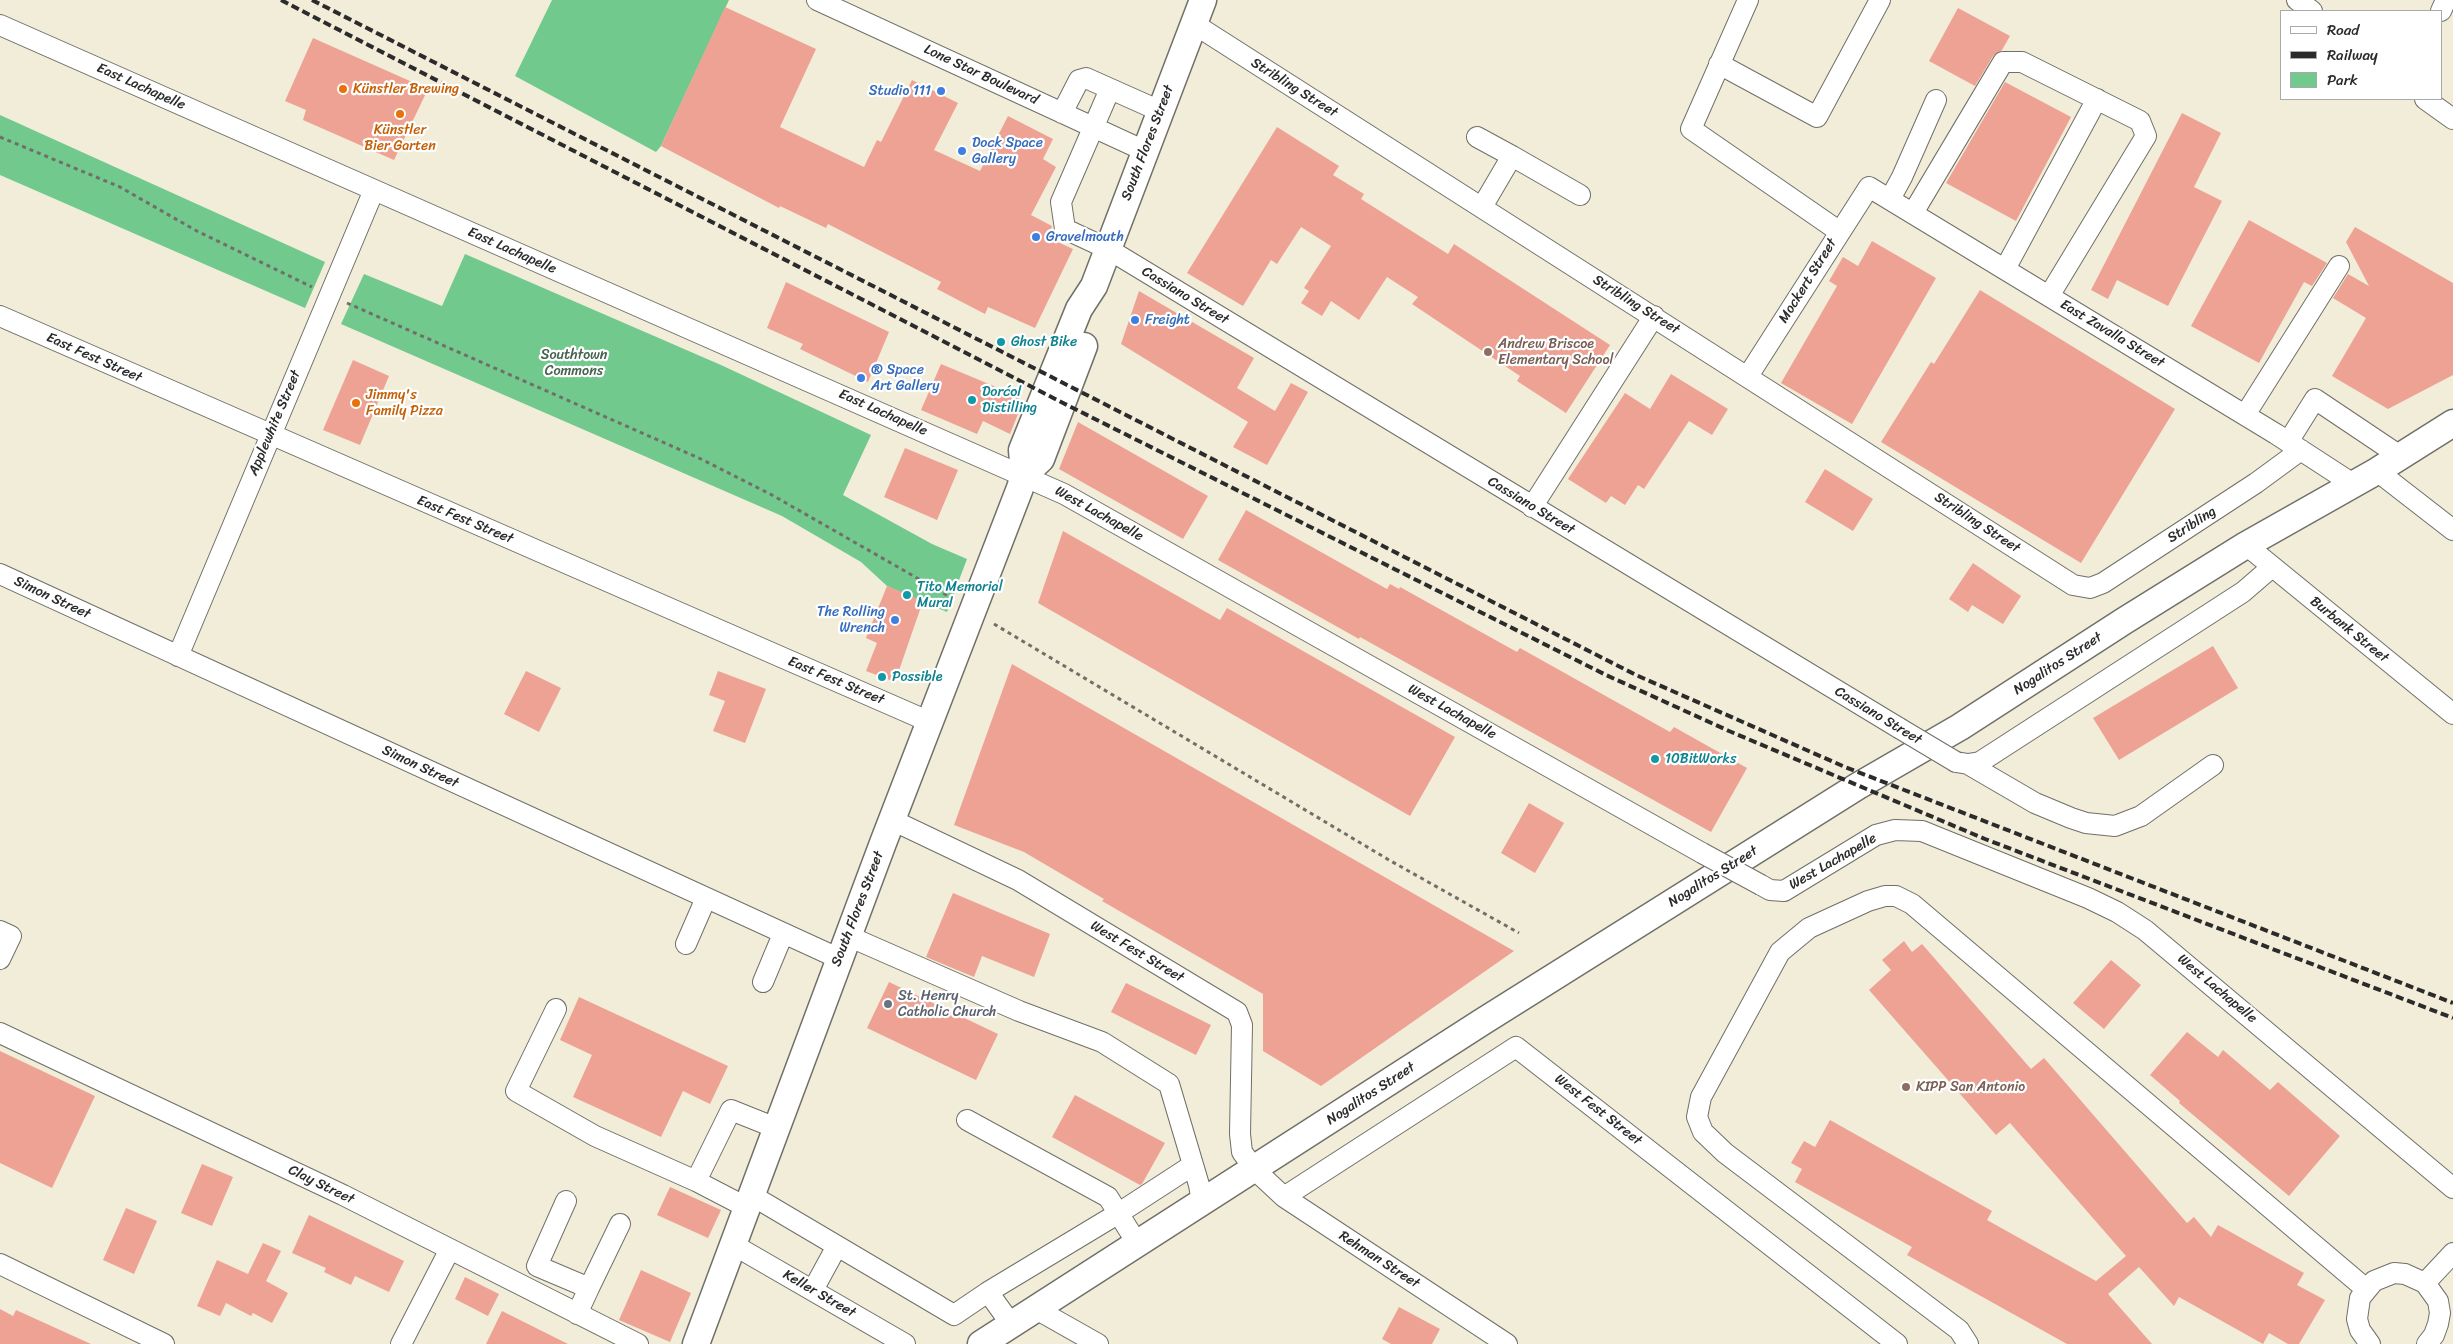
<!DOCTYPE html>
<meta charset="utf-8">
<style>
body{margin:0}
#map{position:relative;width:2453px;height:1344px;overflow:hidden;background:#f1edd9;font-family:Sriracha,sans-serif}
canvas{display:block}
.legend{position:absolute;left:2280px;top:10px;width:162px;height:90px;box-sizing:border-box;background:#fff;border:1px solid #aaa;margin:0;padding:6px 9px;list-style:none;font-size:15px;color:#2b2b2b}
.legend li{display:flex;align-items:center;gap:10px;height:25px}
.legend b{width:25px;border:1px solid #aaa}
</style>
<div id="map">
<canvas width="2453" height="1344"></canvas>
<ul class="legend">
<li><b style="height:6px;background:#fff"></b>Road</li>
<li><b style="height:6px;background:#2b2b2b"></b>Railway</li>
<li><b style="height:14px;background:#71c98e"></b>Park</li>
</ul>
</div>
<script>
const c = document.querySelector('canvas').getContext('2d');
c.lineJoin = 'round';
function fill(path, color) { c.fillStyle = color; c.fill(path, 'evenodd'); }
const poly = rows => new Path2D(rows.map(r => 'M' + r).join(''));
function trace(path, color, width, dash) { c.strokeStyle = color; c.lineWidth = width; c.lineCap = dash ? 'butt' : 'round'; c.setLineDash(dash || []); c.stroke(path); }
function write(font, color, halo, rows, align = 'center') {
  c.font = font + ' Sriracha,sans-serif'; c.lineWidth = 4.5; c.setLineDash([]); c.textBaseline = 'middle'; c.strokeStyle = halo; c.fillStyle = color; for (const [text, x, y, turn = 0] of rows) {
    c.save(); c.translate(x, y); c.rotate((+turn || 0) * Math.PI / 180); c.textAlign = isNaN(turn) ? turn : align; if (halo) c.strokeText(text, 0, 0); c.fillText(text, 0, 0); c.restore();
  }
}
const green = poly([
 [552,0,729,0,661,146,656,152,515,76],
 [0,115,325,262,305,308,0,175],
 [465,254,721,365,871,435,843,495,932,544,967,559,947,612,887,586,861,562,782,516,341,324,364,274,442,306]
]);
const building = poly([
 [725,7,816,49,780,127,864,167,877,140,881,142,912,80,958,103,934,150,980,171,1008,116,1053,139,1043,159,1056,167,1031,215,1052,226,1049,238,1073,249,1035,328,988,307,985,314,937,289,941,282,828,224,826,228,780,206,779,208,661,146],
 [1958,8,2010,36,2002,50,1993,56,1975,86,1929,61],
 [313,38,428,89,394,160,303,120,306,110,285,101],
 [2005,82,2071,117,2016,221,1946,183],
 [2182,113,2221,133,2194,187,2222,201,2168,306,2117,280,2108,299,2091,290],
 [1277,127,1339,166,1333,175,1364,194,1361,199,1448,254,1454,244,1610,345,1566,413,1517,381,1520,376,1412,304,1418,297,1387,277,1359,320,1331,301,1322,316,1301,303,1309,291,1304,288,1331,246,1301,227,1277,264,1271,260,1243,306,1187,273],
 [2249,220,2327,263,2312,286,2304,282,2259,363,2191,326],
 [2355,227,2453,283,2453,375,2388,409,2332,376,2366,318,2333,298,2348,274,2369,286,2346,242],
 [1872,241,1936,278,1852,424,1781,383,1837,286,1829,281,1843,257,1858,266],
 [786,282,889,332,868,382,800,349,803,344,767,328],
 [1980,290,2175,409,2081,563,1881,442,1931,362,1934,364],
 [1139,291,1254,358,1237,388,1275,411,1291,383,1308,392,1267,465,1233,447,1248,422,1121,344],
 [353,360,389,376,360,445,323,430],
 [941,364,1020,397,1016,402,1022,404,1010,434,983,421,977,434,921,410],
 [1671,374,1728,409,1712,435,1689,421,1644,489,1638,485,1625,505,1611,496,1606,503,1568,479,1625,393,1650,409],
 [1078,422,1208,496,1183,539,1059,469],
 [905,448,958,470,937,520,884,497],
 [1825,469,1873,499,1853,531,1805,502],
 [1246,510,1387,589,1390,584,1399,589,1400,587,1517,652,1520,648,1670,732,1674,727,1747,768,1711,832,1360,637,1359,639,1218,560],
 [1063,531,1220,620,1227,608,1455,737,1410,816,1038,603],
 [1973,563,2021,596,2003,624,1972,605,1968,612,1949,599],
 [887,586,923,601,895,682,866,671,877,643,866,638],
 [2213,646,2238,688,2119,760,2093,718],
 [1012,664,1514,951,1321,1086,1263,1051,1263,994,1102,901,1104,899,1024,852,954,825],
 [526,671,561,688,539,732,504,714],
 [718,671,766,689,745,743,713,731,725,701,709,695],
 [1529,803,1564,823,1535,873,1501,853],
 [953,893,1050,934,1034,977,982,956,974,977,926,957],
 [1904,941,1912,952,1922,944,2031,1069,2044,1058,2187,1223,2194,1217,2211,1237,2218,1225,2304,1273,2297,1285,2325,1300,2299,1344,2288,1344,2269,1333,2263,1344,2179,1297,2174,1306,2139,1267,2108,1294,2152,1344,2067,1344,1907,1255,1912,1247,1795,1182,1802,1169,1791,1163,1804,1141,1815,1147,1830,1120,1992,1211,1987,1220,2096,1281,2126,1256,2010,1123,1996,1135,1869,990,1891,970,1882,960],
 [2111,960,2141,985,2104,1029,2073,1003],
 [889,982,998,1034,976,1080,867,1028],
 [1126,983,1211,1025,1196,1055,1111,1012],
 [579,997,728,1066,710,1104,683,1091,661,1137,573,1097,592,1055,560,1040],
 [2187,1032,2218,1057,2223,1050,2270,1090,2278,1082,2340,1136,2289,1196,2179,1103,2180,1101,2150,1075],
 [0,1051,95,1096,52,1188,0,1163],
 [1075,1095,1165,1143,1142,1184,1140,1185,1052,1137],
 [202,1164,233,1177,212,1226,181,1213],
 [670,1187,721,1210,708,1238,657,1215],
 [126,1208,157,1221,134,1274,103,1260],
 [309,1215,404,1261,389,1292,355,1276,351,1285,324,1272,326,1268,292,1253],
 [263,1243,281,1251,266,1281,288,1293,272,1323,253,1313,251,1316,226,1303,220,1316,197,1306,217,1260,248,1274],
 [641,1270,691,1293,670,1342,619,1320],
 [465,1277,499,1294,488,1316,455,1299],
 [1399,1307,1440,1329,1432,1344,1391,1344,1382,1339],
 [0,1309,13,1316,16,1310,91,1344,0,1344],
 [502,1311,568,1344,486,1344]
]);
const path = poly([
 [0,137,120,187,195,230,312,287],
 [347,303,701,459,772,495,952,598],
 [994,624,1389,860,1519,933]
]);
const minor = poly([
 [817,0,1145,151],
 [1748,0,1691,129,1840,232],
 [2297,0,2312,11],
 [2441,11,2446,0],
 [1194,24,2073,585,2090,588,2103,583,2256,483,2301,450],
 [0,25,1064,494,1702,853],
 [1719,64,1817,117,1880,0],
 [1110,89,1061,202,1065,229,1108,249,1899,728],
 [2425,99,2453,119],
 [1062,113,1079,80,1086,78,1160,111],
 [1477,137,1512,156],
 [1890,199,1902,177,1936,100],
 [1482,207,1512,156,1580,195],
 [1913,213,2003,62,2022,62,2140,121,2146,136,2049,296],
 [2005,269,2097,99],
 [0,316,930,722],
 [1748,376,1869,187,2276,434,2353,484],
 [2245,415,2339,266],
 [2288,442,2315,399,2400,456],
 [2377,471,2453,530],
 [1532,507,1654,316],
 [2246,545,2453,714],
 [0,574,840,959],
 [178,656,374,190],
 [1956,762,1968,764,1980,762,2243,592,2272,567],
 [1968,764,2035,803,2071,818,2086,823,2115,826,2141,816,2213,765],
 [892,820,1018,880,1237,1012,1242,1025,1240,1134,1242,1152,1255,1170,1284,1197,1507,1344],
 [1761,885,1770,890,1784,891,1876,835,1895,830,1922,831,2088,898,2117,912,2145,930,2453,1188],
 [0,931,11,936,0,959],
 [848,936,1019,1011,1102,1042,1169,1084,1199,1185,1202,1202],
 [686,944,706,898],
 [763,982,783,934],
 [556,1009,516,1091,595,1136,696,1181],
 [0,1033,343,1195,638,1344],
 [967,1120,1108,1197,1137,1243],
 [751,1195,954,1315,988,1292],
 [1284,1197,1516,1047,1897,1344],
 [566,1201,537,1266,589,1288,577,1314],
 [746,1207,696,1181,731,1110,776,1128],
 [732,1244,905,1344],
 [0,1264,164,1344],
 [2425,1283,2453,1253],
 [589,1288,620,1224],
 [813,1290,837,1246],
 [1036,1309,1098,1344],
 [1011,1324,988,1292,1119,1213,1193,1165],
 [401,1344,450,1249],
 [1968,1344,1959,1330,1725,1153,1703,1132,1697,1117,1701,1097,1780,952,1809,928,1868,901,1885,896,1896,896,1912,904,2366,1289],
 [2370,1344,2360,1330,2357,1319,2360,1298,2374,1281,2394,1273,2405,1274,2425,1283,2438,1301,2440,1313,2438,1324,2434,1335,2427,1344]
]);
const major = poly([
 [1024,475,1041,459,1084,346],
 [696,1344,883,843,1020,488,1024,475,1022,450,1079,309,1094,286,1203,0],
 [981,1344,1482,1022,1858,786,1960,727,2124,621,2246,545,2377,471,2453,423]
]);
const rail = poly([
 [281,0,1063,403,1606,675,1729,731,1985,839,2453,1018],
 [312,0,1636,675,1845,767,2453,1003]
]);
const minorBridge = poly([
 [1899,728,1956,762],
 [1702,853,1761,885]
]);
const markers = [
 [343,89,5,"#e8710a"],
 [941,91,5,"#3f7fe0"],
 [400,114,5,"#e8710a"],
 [962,151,5,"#3f7fe0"],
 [1036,237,5,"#3f7fe0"],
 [1135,320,5,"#3f7fe0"],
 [1001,342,5,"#0f9aa8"],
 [1488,352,5,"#8d6e63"],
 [861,378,5,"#3f7fe0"],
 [972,400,5,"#0f9aa8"],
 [356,403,5,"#e8710a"],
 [907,595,5,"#0f9aa8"],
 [895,620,5,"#3f7fe0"],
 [882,677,5,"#0f9aa8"],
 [1655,759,5,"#0f9aa8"],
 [888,1004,5,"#6b7280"],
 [1906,1087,5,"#8d6e63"]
];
const streetNames = [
 ["Lone Star Boulevard",981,75,25],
 ["East Lachapelle",141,87,24],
 ["Stribling Street",1294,88,32],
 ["South Flores Street",1148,143,-69],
 ["East Lachapelle",512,251,24],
 ["Mockert Street",1808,281,-58],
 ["Cassiano Street",1185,296,31],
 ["Stribling Street",1636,305,32],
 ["East Zavalla Street",2112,334,31],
 ["East Fest Street",94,358,24],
 ["East Lachapelle",883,413,24],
 ["Applewhite Street",275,423,-67],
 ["Cassiano Street",1531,506,31],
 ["West Lachapelle",1099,514,29],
 ["East Fest Street",465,520,23],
 ["Stribling Street",1977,523,33],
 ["Stribling",2192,525,-33],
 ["Simon Street",52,598,25],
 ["Burbank Street",2349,630,39],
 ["Nogalitos Street",2058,664,-33],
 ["East Fest Street",836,681,23],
 ["West Lachapelle",1452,712,29],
 ["Cassiano Street",1878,716,31],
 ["Simon Street",420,767,25],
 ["West Lachapelle",1833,862,-30],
 ["Nogalitos Street",1713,877,-32],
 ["South Flores Street",858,909,-69],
 ["West Fest Street",1137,952,31],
 ["West Lachapelle",2217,989,40],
 ["Nogalitos Street",1371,1094,-33],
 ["West Fest Street",1598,1110,38],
 ["Clay Street",321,1185,26],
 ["Rehman Street",1379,1260,33],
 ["Keller Street",819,1294,30]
];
const foodNames = [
 ["Künstler Brewing",353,89],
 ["Künstler",400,130,"center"],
 ["Bier Garten",400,146,"center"],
 ["Jimmy's",366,395],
 ["Family Pizza",366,411]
];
const shopNames = [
 ["Studio 111",931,91,"right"],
 ["Dock Space",972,143],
 ["Gallery",972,159],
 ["Gravelmouth",1046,237],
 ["Freight",1145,320],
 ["® Space",871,370],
 ["Art Gallery",871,386],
 ["The Rolling",885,612,"right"],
 ["Wrench",885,628,"right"]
];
const cultureNames = [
 ["Ghost Bike",1011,342],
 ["Dorćol",982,392],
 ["Distilling",982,408],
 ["Tito Memorial",917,587],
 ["Mural",917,603],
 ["Possible",892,677],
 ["10BitWorks",1665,759]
];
const educationNames = [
 ["Andrew Briscoe",1498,344],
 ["Elementary School",1498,360],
 ["KIPP San Antonio",1916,1087]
];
const parkNames = [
 ["Southtown",574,355],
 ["Commons",574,371]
];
const worshipNames = [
 ["St. Henry",898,996],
 ["Catholic Church",898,1012]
];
fill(green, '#71c98e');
fill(building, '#eea294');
trace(minor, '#706f68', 22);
trace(major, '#706f68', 29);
trace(path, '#706f68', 3, [4, 4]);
trace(minor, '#fff', 20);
trace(major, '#fff', 26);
trace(rail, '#2b2b2b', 4, [8, 4]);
trace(minorBridge, '#706f68', 22, []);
trace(minorBridge, '#fff', 20);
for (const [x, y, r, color] of markers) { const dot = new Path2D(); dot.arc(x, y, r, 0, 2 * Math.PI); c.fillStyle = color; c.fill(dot); trace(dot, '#fff', 2); }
write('14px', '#2b2b2b', '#fff', streetNames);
write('14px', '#c56008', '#fff', foodNames, 'left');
write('14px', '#366cbe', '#fff', shopNames, 'left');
write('14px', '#0d838f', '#fff', cultureNames, 'left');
write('14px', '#785e54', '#fff', educationNames, 'left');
write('14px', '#44624e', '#fff', parkNames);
write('14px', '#5b616d', '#fff', worshipNames, 'left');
</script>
